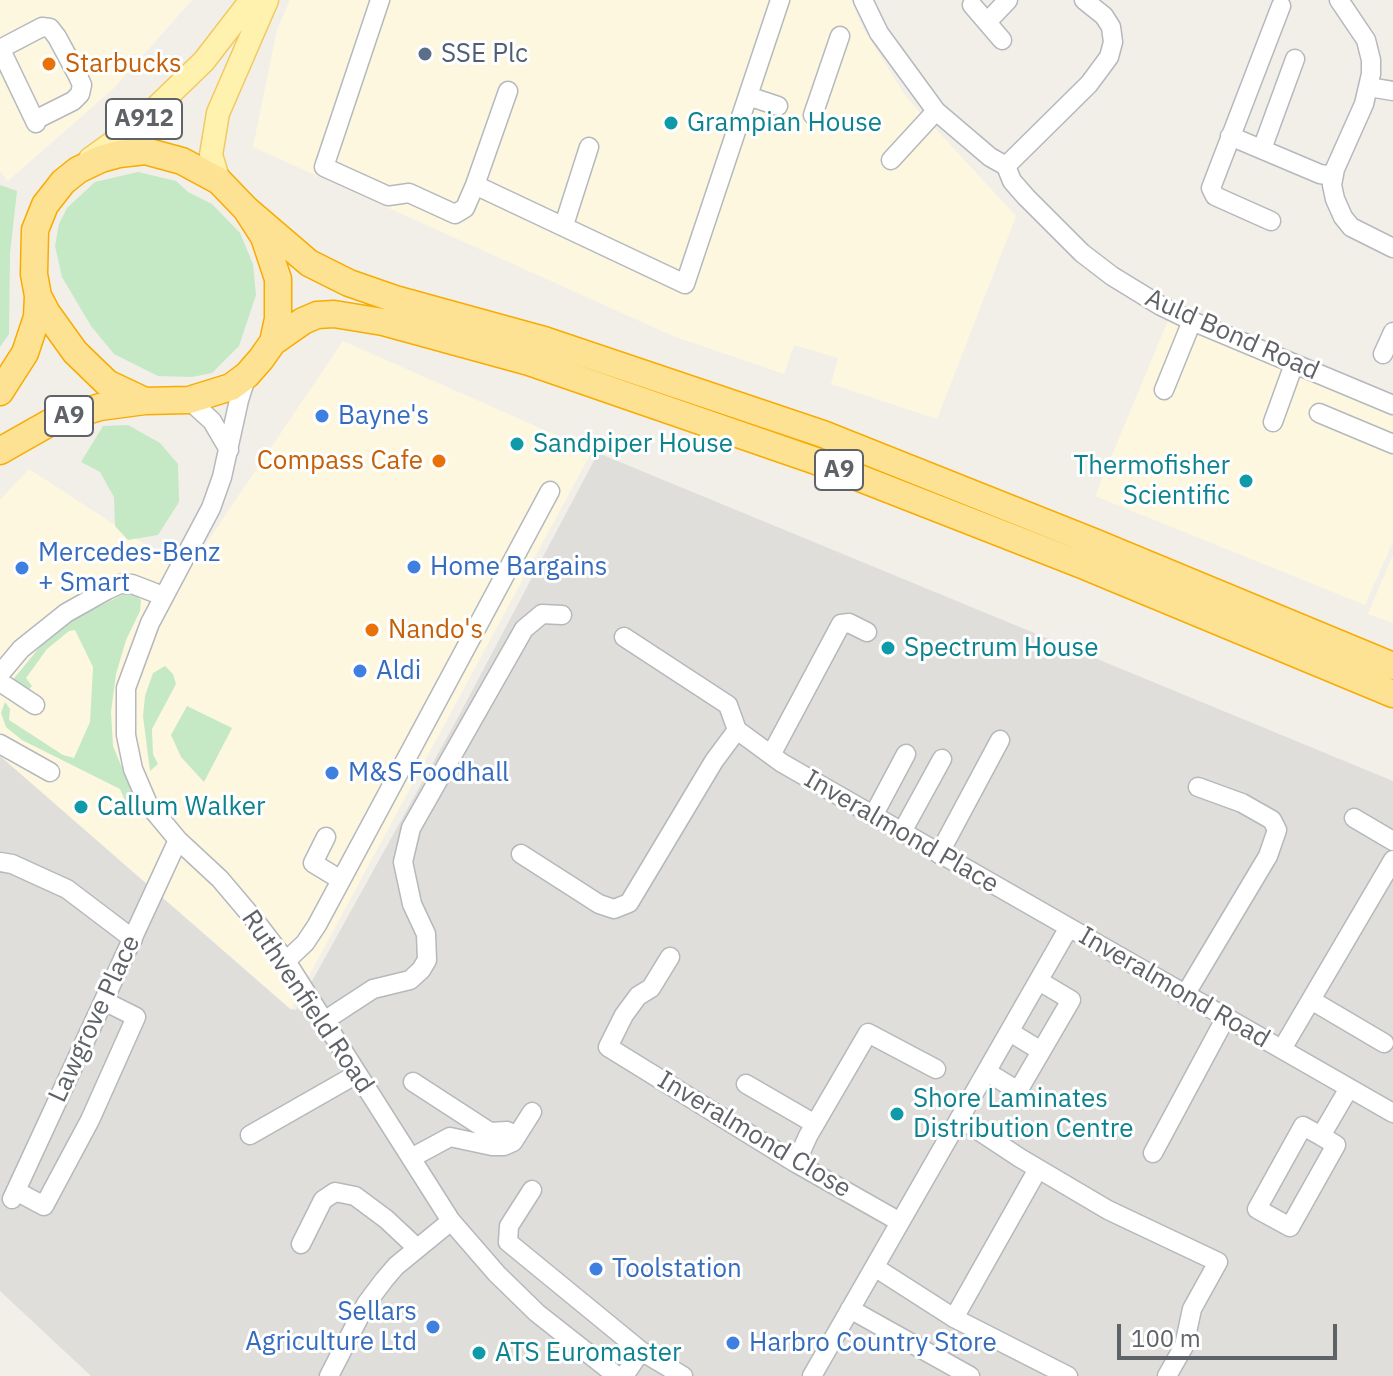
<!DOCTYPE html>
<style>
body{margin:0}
#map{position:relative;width:1393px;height:1376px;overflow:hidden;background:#f1efe8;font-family:"IBM Plex Sans",sans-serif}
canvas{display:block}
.scale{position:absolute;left:1117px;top:1324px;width:220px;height:36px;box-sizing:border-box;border:4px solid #5f6368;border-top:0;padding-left:10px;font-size:24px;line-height:28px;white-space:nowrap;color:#5f6368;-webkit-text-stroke:6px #fff;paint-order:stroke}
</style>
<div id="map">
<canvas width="1393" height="1376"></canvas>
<div class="scale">100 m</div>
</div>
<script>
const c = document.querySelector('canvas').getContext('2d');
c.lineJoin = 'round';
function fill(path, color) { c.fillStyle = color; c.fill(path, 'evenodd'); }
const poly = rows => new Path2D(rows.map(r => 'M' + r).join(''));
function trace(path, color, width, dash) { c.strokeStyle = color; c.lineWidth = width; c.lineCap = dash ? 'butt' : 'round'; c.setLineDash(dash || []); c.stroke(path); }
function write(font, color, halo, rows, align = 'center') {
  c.font = font + ' "IBM Plex Sans",sans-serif'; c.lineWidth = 6; c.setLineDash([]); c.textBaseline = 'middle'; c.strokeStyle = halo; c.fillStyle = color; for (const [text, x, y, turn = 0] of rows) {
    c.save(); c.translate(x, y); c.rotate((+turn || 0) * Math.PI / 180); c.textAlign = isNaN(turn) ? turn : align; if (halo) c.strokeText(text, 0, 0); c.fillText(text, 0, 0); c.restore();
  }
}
const commercial = poly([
 [0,0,192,0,114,88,8,181,0,171],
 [290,0,851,0,863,28,906,97,1016,216,937,419,831,384,838,358,794,345,784,374,673,336,253,147,277,30],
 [1169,318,1393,411,1393,542,1365,605,1095,496],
 [343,341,592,451,291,1009,0,756,0,500,29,469,187,572],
 [1393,555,1393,623,1368,614]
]);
const industrial = poly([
 [598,453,1393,781,1393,1376,91,1376,0,1291,0,756,290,1009,296,1010,455,723]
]);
const green = poly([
 [138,172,176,181,188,192,212,204,240,233,253,264,256,295,239,346,212,373,192,377,158,376,114,354,91,326,62,277,55,246,59,224,67,208,95,182],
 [0,185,17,191,10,253,9,334,0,347],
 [128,425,160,443,178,464,179,502,158,535,128,540,115,526,114,497,100,472,81,462,103,426],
 [128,592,135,594,141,600,140,611,126,640,116,674,111,712,113,746,137,804,128,808,120,789,22,740,6,727,1,713,5,702,10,709,9,720,63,755,74,758,90,722,93,667,75,630,69,631,47,649,26,678,32,686,28,690,11,682,39,648,66,623],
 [165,666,173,674,176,684,152,729,153,754,158,764,150,771,143,716,145,696,153,673],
 [187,706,232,728,204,782,181,757,171,735]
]);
const minor = poly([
 [380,0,324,167,388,196,409,193,455,214,465,208,475,185],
 [863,0,879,33,936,111,990,157,1006,166,1012,181,1026,197,1082,253,1112,276,1161,306,1192,321,1393,405],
 [1339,0,1366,40,1371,60,1371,74,1364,104,1335,169,1332,185,1335,199,1343,217,1351,227,1393,248],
 [972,5,1002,40],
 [988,21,1008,0],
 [0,48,36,123],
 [0,49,42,27,50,28,57,37,78,76,82,85,80,94,73,101,35,120],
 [1369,87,1393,91],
 [508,91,475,185,685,284,780,0],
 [748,96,778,106],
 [813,115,840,36],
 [1230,136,1320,174,1333,176],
 [1262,149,1295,59],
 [891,160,936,111],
 [1006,166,1089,84,1109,57,1113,42,1111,27,1104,16,1084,0],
 [1271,221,1215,196,1211,188,1281,6],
 [564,225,589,147],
 [1383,354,1393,332],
 [247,375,239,400,222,477,211,508,150,623,126,688,126,735,133,769,148,804,178,840,220,879,253,918,286,961,451,1221,497,1274,537,1313,617,1376],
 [1164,390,1192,321],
 [189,400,212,421,229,450],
 [1319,413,1393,444],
 [1273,422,1294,364],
 [624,637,728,705,737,730],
 [0,674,21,649,66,613,107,590,120,584,132,584,163,596],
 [0,682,35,705],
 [737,730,782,763,1393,1113],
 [0,744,50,772],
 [771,755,841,624,849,623,867,632],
 [873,816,906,754],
 [1354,818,1393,841],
 [902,832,942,759],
 [326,837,313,863,341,880],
 [521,854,599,904,614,909,629,903,714,761,737,730],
 [939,854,1000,740],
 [0,862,12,864,67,889,133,939],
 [670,957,651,988,638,996,624,1015,608,1047,796,1163,900,1222],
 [286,961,305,943,317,925,550,491],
 [1185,995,1268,856,1277,830,1272,820,1242,803,1198,787],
 [1311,1000,1384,1043],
 [324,1021,373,989,410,980,421,970,427,960,426,934,412,904,403,862,411,828,524,629,542,614,562,615],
 [1010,1032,1041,1051],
 [1282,1049,1393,860],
 [987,1072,1018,1091,1071,1000,1039,981],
 [413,1082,490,1132,507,1131,517,1136],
 [746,1084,815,1124],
 [961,1119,1020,1158,1108,1210,1218,1262,1192,1309,1184,1346,1167,1376],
 [250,1135,357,1074],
 [1321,1136,1303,1126,1257,1209,1290,1227,1336,1145,1321,1136,1349,1088],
 [1153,1153,1225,1019],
 [411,1158,450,1137,492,1146,504,1146,513,1142,532,1112],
 [796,1163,808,1136,868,1033,936,1069],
 [532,1190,509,1226,508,1242,641,1351,624,1376],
 [16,1191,44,1206,90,1120,136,1017,104,1001],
 [12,1199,178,840],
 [301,1244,323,1200,335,1192,355,1196,386,1219,417,1248],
 [876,1268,954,1318,1068,1376],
 [850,1309,970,1376],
 [954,1318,1038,1169],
 [641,1351,683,1376],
 [329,1376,366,1304,384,1280,396,1266,451,1221],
 [812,1376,1068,929]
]);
const major = poly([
 [90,159,140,123,204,61,251,0],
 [219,181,211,155,218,113,267,0]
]);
const highway = poly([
 [145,151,182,161,219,181,246,209,264,237,278,279,278,319,273,342,261,359,247,375,231,387,189,400,145,401,107,383,75,352,47,313,38,296,34,274,35,230,45,205,63,182,78,170,101,159,119,154,145,151],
 [246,209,309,263,349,283,395,299,544,340,823,434,1094,542,1393,666],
 [273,342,303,321,317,315,334,314,383,322,529,362,816,461,1082,565,1393,694],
 [0,392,25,353,37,317,38,296],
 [0,451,51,422,100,407,145,401]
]);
const markers = [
 [425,54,8,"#5c6f8a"],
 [49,64,8,"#e8710a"],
 [671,123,8,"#0f9aa8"],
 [322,416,8,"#3f7fe0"],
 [517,444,8,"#0f9aa8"],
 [439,461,8,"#e8710a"],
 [1246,481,8,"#0f9aa8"],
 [414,567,8,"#3f7fe0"],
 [22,568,8,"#3f7fe0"],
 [372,630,8,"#e8710a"],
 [888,648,8,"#0f9aa8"],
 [360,671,8,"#3f7fe0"],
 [332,773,8,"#3f7fe0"],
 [81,807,8,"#0f9aa8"],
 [897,1114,8,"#0f9aa8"],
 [596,1269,8,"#3f7fe0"],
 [433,1327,8,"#3f7fe0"],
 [733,1343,8,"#3f7fe0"],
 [479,1353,8,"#0f9aa8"]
];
const shields = [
 [144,119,76],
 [69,416,48],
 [839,470,48]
];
const shieldNames = [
 ["A912",144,119],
 ["A9",69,416],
 ["A9",839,470]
];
const serviceNames = [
 ["SSE Plc",441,54]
];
const foodNames = [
 ["Starbucks",65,64],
 ["Compass Cafe",423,461,"right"],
 ["Nando's",388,630]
];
const cultureNames = [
 ["Grampian House",687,123],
 ["Sandpiper House",533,444],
 ["Thermofisher",1230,466,"right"],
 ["Scientific",1230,496,"right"],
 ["Spectrum House",904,648],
 ["Callum Walker",97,807],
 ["Shore Laminates",913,1099],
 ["Distribution Centre",913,1129],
 ["ATS Euromaster",495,1353]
];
const streetNames = [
 ["Auld Bond Road",1232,335,24],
 ["Inveralmond Place",901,832,30],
 ["Inveralmond Road",1174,988,30],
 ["Ruthvenfield Road",307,1002,56],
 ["Lawgrove Place",95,1019,-65],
 ["Inveralmond Close",754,1135,31]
];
const shopNames = [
 ["Bayne's",338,416],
 ["Mercedes-Benz",38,553],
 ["+ Smart",38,583],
 ["Home Bargains",430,567],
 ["Aldi",376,671],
 ["M&S Foodhall",348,773],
 ["Toolstation",612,1269],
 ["Sellars",417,1312,"right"],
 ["Agriculture Ltd",417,1342,"right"],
 ["Harbro Country Store",749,1343]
];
fill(commercial, '#fef7e0');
fill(industrial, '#e0deda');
fill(green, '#c5e8c5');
trace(minor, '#b5b8bc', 21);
trace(major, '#f2c960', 25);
trace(highway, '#f9ab00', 29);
trace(minor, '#fff', 18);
trace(major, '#fff2af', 22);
trace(highway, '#fde293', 26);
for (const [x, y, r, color] of markers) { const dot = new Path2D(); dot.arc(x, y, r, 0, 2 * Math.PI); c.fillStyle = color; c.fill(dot); trace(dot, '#fff', 3); }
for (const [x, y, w] of shields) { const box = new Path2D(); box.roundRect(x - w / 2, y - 20, w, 40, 6); c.fillStyle = '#fff'; c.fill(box); trace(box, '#5f6368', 2); }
write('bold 24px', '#5f6368', null, shieldNames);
write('26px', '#4e5e75', '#fff', serviceNames, 'left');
write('26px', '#c56008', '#fff', foodNames, 'left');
write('26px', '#0d838f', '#fff', cultureNames, 'left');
write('26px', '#5f6368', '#fff', streetNames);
write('26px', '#366cbe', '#fff', shopNames, 'left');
</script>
